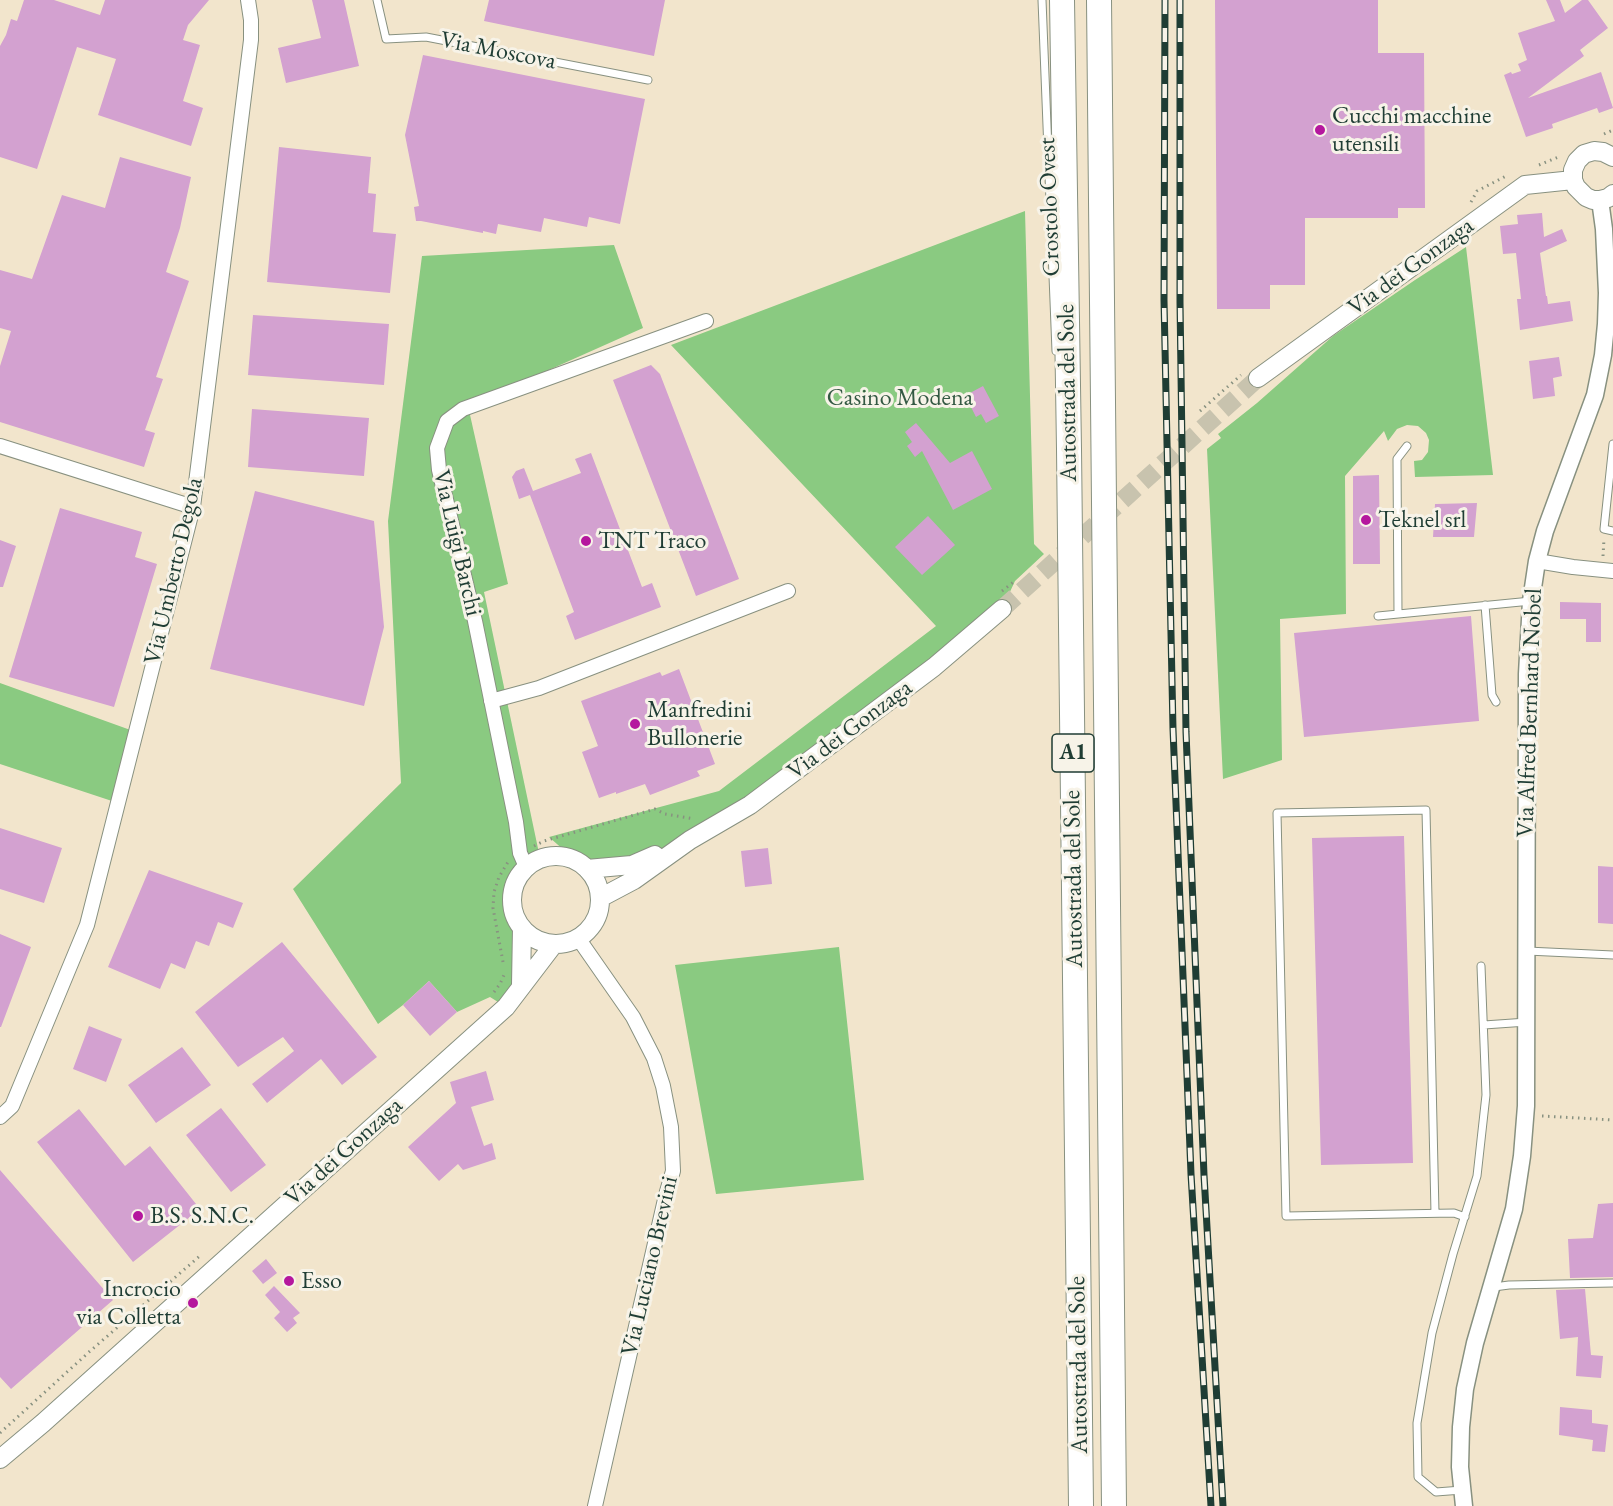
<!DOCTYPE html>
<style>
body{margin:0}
canvas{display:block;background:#f2e5cc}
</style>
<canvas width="1613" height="1506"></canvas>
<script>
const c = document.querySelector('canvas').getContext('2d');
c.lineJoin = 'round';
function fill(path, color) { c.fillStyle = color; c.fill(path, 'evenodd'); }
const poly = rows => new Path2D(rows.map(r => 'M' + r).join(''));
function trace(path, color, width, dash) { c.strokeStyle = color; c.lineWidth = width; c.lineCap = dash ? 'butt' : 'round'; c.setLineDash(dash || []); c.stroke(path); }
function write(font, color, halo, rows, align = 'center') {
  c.font = font + ' "EB Garamond",serif'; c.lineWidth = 6; c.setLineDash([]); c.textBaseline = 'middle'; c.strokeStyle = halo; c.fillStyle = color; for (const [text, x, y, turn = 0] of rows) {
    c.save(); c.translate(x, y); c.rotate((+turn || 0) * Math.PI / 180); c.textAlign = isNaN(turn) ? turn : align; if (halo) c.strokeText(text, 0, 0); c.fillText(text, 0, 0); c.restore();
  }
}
const green = poly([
 [1025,211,1034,544,1044,554,1015,581,1002,609,750,805,632,865,574,859,549,837,719,791,936,626,671,345],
 [614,245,643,328,468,406,508,584,484,592,540,858,526,867,514,886,512,908,522,928,521,985,506,1007,490,997,457,1012,429,981,403,1005,378,1024,293,889,401,783,388,521,422,256],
 [1466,247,1493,475,1415,477,1414,461,1422,460,1428,452,1429,440,1426,433,1418,426,1407,425,1397,429,1388,441,1384,431,1345,476,1346,614,1280,619,1282,760,1223,779,1207,449,1221,438,1218,434,1257,403,1333,336,1415,280],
 [0,683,136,732,118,803,0,764],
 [839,947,864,1180,716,1194,675,965]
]);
const building = poly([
 [24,0,54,0,100,15,105,0,209,0,188,25,183,40,200,45,183,101,203,108,191,146,98,115,116,59,77,47,37,169,0,157,0,46,6,35,11,19,17,21],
 [312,0,344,0,359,66,286,83,278,48,321,38],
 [489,0,665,0,654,56,484,21],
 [1215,0,1378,0,1378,53,1424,53,1425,208,1398,208,1398,218,1305,218,1305,285,1270,285,1270,309,1217,309],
 [1546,0,1560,0,1565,13,1582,0,1588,0,1608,28,1580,50,1584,56,1528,98,1601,72,1613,108,1599,113,1597,108,1552,124,1553,128,1526,137,1504,75,1511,72,1512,74,1521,71,1518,64,1527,60,1518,33,1555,21],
 [423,55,645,99,620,224,589,217,587,227,544,218,541,232,498,224,496,234,483,231,483,233,421,221,416,221,414,207,419,206,405,135],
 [279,147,371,157,368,193,376,194,373,232,396,234,390,293,267,282],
 [120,157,191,177,180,228,166,272,189,281,156,377,163,379,145,430,155,433,144,467,0,422,0,366,11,331,0,328,0,270,32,279,62,195,105,208],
 [1542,213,1544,237,1562,229,1567,241,1540,253,1546,296,1547,296,1548,304,1570,301,1573,321,1520,330,1517,299,1521,299,1516,253,1503,254,1500,226,1518,224,1517,215],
 [253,315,389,324,384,385,248,375],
 [1559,357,1562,376,1553,378,1555,396,1533,399,1529,361],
 [651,365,660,374,739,579,696,596,613,380],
 [983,386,999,416,986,423,981,414,976,417,970,405,975,402,970,393],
 [252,409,369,418,364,476,248,467],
 [916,423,950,463,972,451,992,489,953,510,922,451,915,457,907,446,912,442,905,432],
 [591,453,642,587,652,583,661,607,575,640,566,616,574,612,530,495,519,499,512,477,516,471,524,468,533,491,581,473,575,459],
 [1379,475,1380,564,1353,564,1353,476],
 [255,491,374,521,384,627,364,706,210,669],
 [1477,503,1474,537,1433,537,1435,504],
 [60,508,142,532,135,557,157,564,114,707,9,677],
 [928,516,955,545,922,575,895,547],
 [0,540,16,546,3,587,0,587],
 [1560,602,1601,603,1601,642,1586,642,1586,619,1560,619],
 [1471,616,1479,721,1304,737,1294,633],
 [679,669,715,764,697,771,700,776,650,795,645,784,616,794,616,792,599,798,582,752,598,746,581,701,660,672,662,676],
 [0,828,62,848,44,903,0,889],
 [1404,836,1413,1163,1321,1165,1312,838],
 [768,848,772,884,745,887,741,851],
 [1598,866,1613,867,1613,924,1598,923],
 [149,870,243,903,233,928,218,922,209,946,196,941,185,969,171,963,160,989,108,967],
 [0,934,31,947,1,1027,0,1027],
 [282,942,377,1057,342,1085,321,1059,267,1103,252,1084,294,1051,283,1037,238,1067,195,1012],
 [429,981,457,1012,430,1036,403,1005],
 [89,1026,122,1039,106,1082,73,1069],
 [182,1047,211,1085,156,1123,128,1085],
 [486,1071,494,1100,471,1107,484,1146,492,1143,496,1159,463,1170,458,1164,439,1181,408,1147,456,1103,450,1082],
 [221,1108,266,1165,231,1192,186,1135],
 [79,1109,125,1166,150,1146,200,1209,133,1262,37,1142],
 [0,1170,113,1300,11,1389,0,1377],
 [1613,1203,1613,1277,1570,1278,1568,1239,1593,1238,1598,1204],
 [266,1259,277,1273,263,1284,252,1271],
 [274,1286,300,1313,293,1318,297,1323,287,1332,274,1318,280,1312,265,1295],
 [1585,1289,1591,1355,1603,1356,1601,1378,1576,1376,1578,1337,1560,1339,1556,1290],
 [1560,1407,1592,1410,1592,1423,1608,1425,1605,1452,1592,1451,1593,1440,1559,1435]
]);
const secondaryTunnel = poly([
 [1002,609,1258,378]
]);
const path = poly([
 [1604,134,1613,130],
 [1539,165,1561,156],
 [1471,202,1477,191,1508,175],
 [1200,411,1241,375],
 [1603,556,1604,539],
 [1002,591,1015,581],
 [534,846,544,841,655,809,665,814,694,819],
 [503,962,493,908,494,892,499,877,508,862],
 [494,992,500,984,504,975],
 [1542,1116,1613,1120],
 [0,1433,89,1352,201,1255]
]);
const service = poly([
 [377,0,386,39,426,37,648,80],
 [1042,0,1056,351],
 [1613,444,1604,529,1613,531],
 [1485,605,1492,695,1496,702],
 [1398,614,1397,459,1407,446],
 [1378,616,1531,601],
 [1527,951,1613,955],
 [1484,1025,1527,1022],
 [1435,1213,1426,810,1277,813,1286,1216,1454,1213,1465,1217],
 [1494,1287,1509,1285,1613,1283],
 [1462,1490,1436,1492,1418,1477,1417,1423,1432,1333,1453,1254,1477,1176,1486,1095,1481,966]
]);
const minor = poly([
 [0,446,193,507],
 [1537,561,1573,567,1613,571],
 [491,701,539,688,788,591],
 [526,867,520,853,516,822,475,621,439,470,437,448,447,421,463,409,706,321],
 [578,938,633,1017,654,1058,663,1086,671,1127,673,1171,666,1195,595,1506],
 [0,1117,12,1106,87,925,193,507,251,40,251,20,248,0]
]);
const tertiary = poly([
 [1464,1506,1460,1467,1461,1427,1465,1389,1475,1343,1514,1209,1522,1156,1526,1106,1527,674,1531,601,1537,561,1545,531,1595,395,1603,355,1606,324,1607,293,1604,229,1600,200]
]);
const secondary = poly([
 [1613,157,1603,152,1594,151,1584,154,1577,161,1573,170,1573,180,1576,187,1586,197,1593,200,1600,200,1608,198,1613,194],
 [1258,378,1525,185,1573,180],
 '512 900a44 44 0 1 1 88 0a44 44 0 1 1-88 0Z',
 [587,869,632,865,655,855],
 [600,898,634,880,690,840,750,805,934,667,1002,609],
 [521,985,522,928],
 [0,1459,43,1423,506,1007,554,944]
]);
const motorway = poly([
 [1062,0,1069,449,1081,1506],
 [1099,0,1114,1506]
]);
const rail = poly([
 [1165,0,1164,300,1173,729,1191,1174,1211,1506],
 [1180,0,1180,302,1186,732,1204,1175,1223,1506]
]);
const markers = [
 [1320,130,6,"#b5179e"],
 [1366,520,6,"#b5179e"],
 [586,541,6,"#b5179e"],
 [635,724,6,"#b5179e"],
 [138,1216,6,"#b5179e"],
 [289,1281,6,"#b5179e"],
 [193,1303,6,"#b5179e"]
];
const shields = [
 [1073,753,42]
];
const shieldNames = [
 ["A1",1073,753]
];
const streetNames = [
 ["Via Moscova",498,51,11],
 ["Crostolo Ovest",1050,207,-92],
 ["Via dei Gonzaga",1411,267,-36],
 ["Autostrada del Sole",1068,393,-91],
 ["Via Luigi Barchi",457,543,77],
 ["Via Umberto Degola",174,571,-77],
 ["Via Alfred Bernhard Nobel",1530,713,-88],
 ["Via dei Gonzaga",850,730,-37],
 ["Autostrada del Sole",1074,879,-91],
 ["Via dei Gonzaga",344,1152,-42],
 ["Via Luciano Brevini",650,1266,-77],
 ["Autostrada del Sole",1079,1365,-91]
];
const poiNames = [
 ["Cucchi macchine",1332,116],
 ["utensili",1332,144],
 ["Teknel srl",1378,520],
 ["TNT Traco",598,541],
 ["Manfredini",647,710],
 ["Bullonerie",647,738],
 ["B.S. S.N.C.",150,1216],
 ["Esso",301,1281],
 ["Incrocio",181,1289,"right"],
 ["via Colletta",181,1317,"right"]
];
const parkNames = [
 ["Casino Modena",900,398]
];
fill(green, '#8aca81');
fill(building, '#d3a1d0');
trace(secondaryTunnel, '#c8c3ae', 18, [18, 9]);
trace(service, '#889180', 9);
trace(minor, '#889180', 16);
trace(tertiary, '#889180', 19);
trace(secondary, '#889180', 20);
trace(motorway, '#889180', 26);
trace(path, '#889180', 3, [1.5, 4.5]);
trace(service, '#fff', 7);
trace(minor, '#fff', 14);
trace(tertiary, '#fff', 16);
trace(secondary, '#fff', 18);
trace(motorway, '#fff', 24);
trace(rail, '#1f3d34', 7);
trace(rail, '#f7f3e8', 4.5, [14]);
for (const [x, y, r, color] of markers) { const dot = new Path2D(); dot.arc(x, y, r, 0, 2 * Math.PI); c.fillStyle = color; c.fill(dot); trace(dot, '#f7f3e8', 2); }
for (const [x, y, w] of shields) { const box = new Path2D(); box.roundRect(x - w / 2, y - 19, w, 38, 4.5); c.fillStyle = '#f7f3e8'; c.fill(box); trace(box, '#1f3d34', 1.5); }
write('bold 22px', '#1f3d34', null, shieldNames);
write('24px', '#1f3d34', '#f7f3e8', streetNames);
write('24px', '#1f3d34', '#f7f3e8', poiNames, 'left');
write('24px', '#345943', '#f7f3e8', parkNames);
</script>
